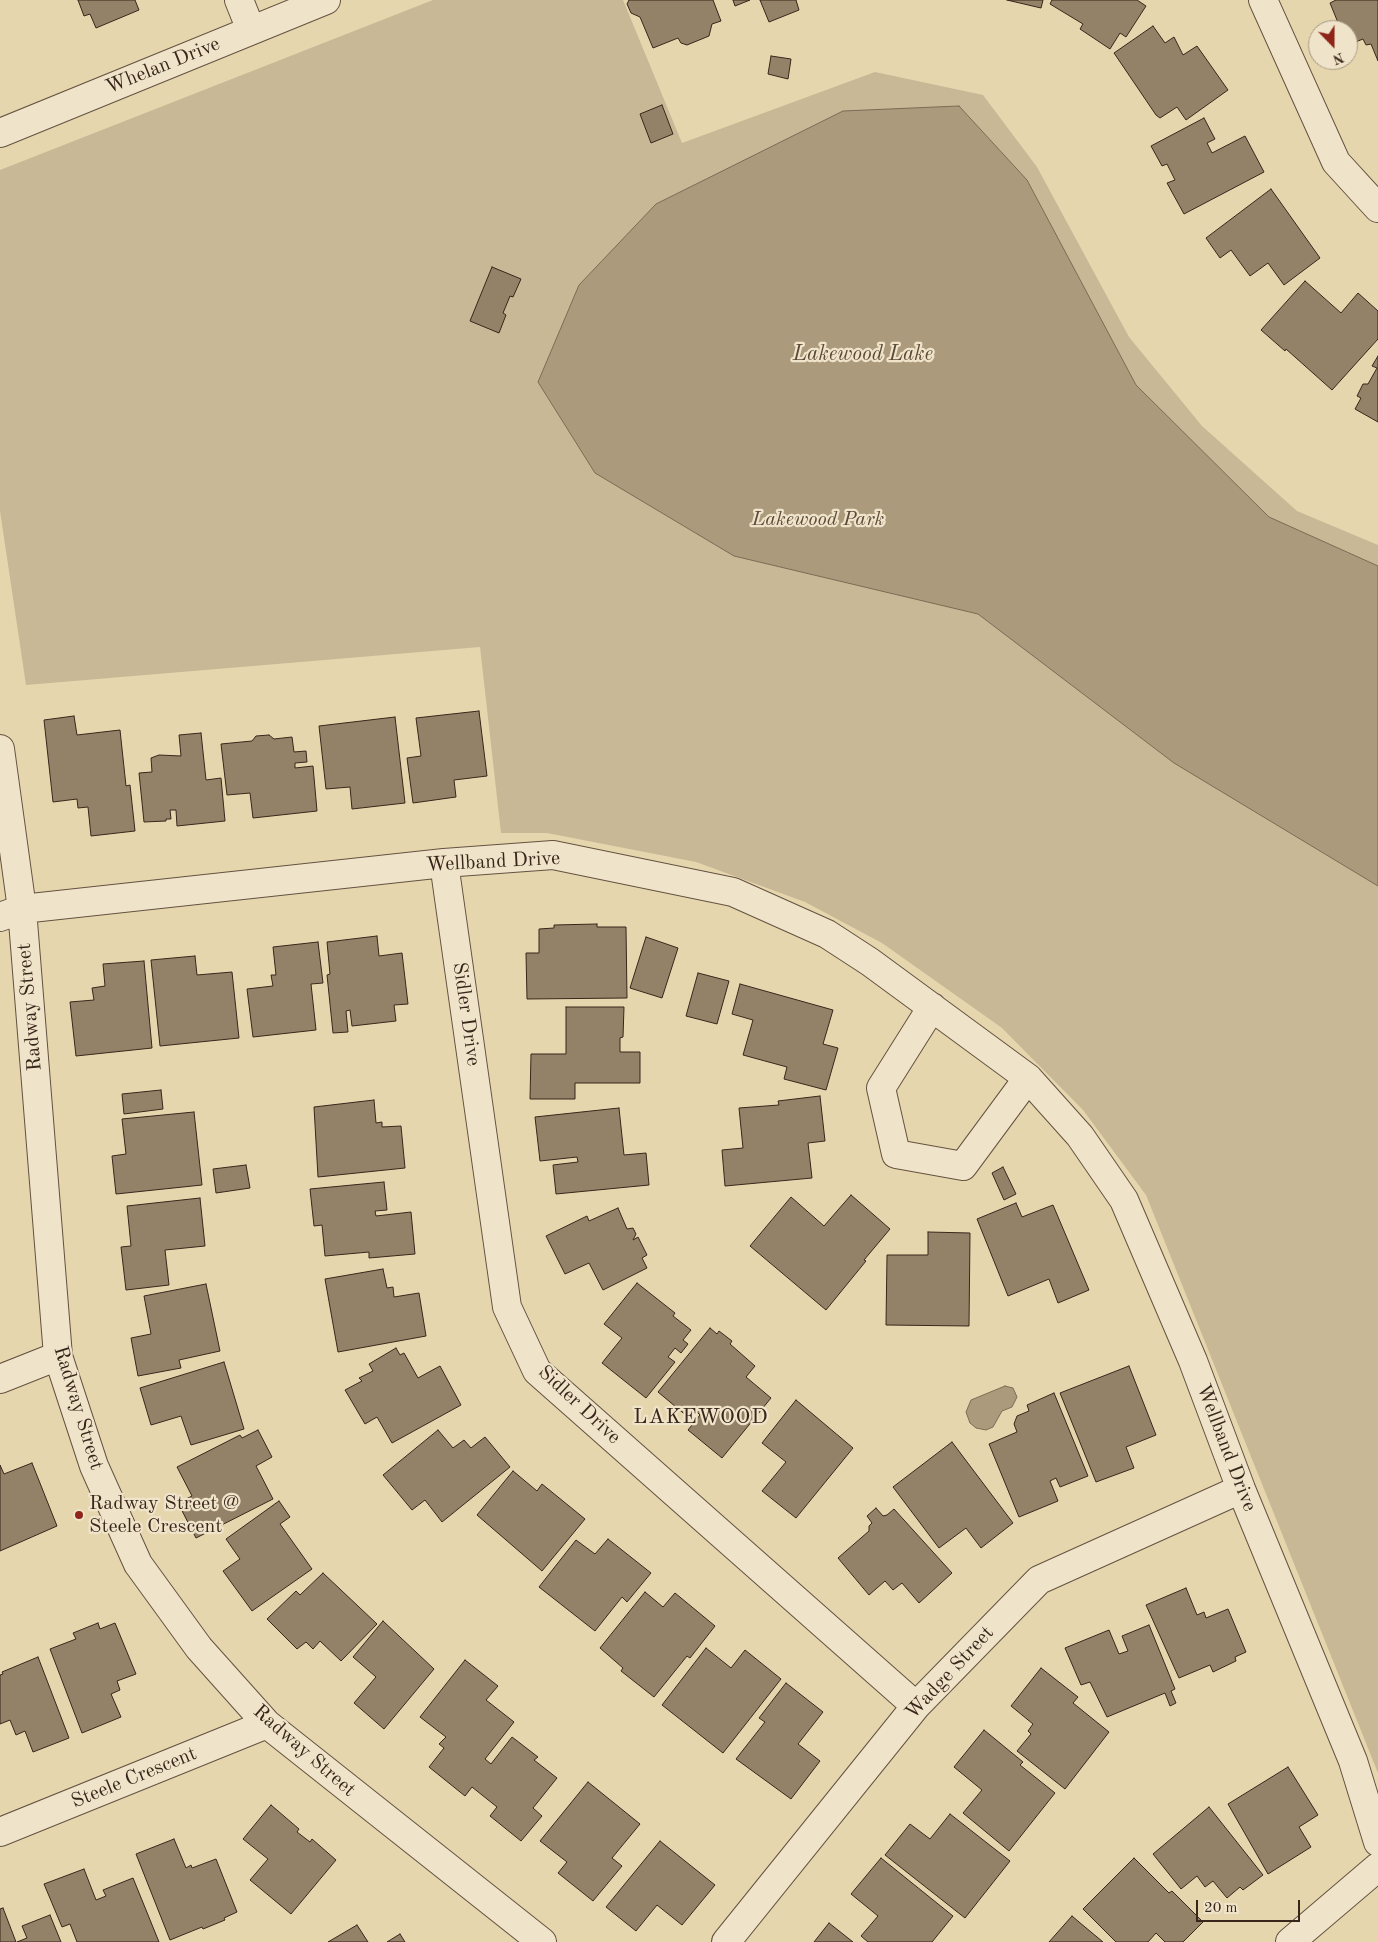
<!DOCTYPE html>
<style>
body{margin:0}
#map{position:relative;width:1378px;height:1942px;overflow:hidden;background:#e6d6ae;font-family:"Old Standard TT",serif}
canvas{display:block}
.north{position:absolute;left:1308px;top:20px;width:50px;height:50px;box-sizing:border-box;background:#efe4ca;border:1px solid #a69884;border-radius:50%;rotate:158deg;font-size:14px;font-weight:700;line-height:20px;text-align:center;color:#39261b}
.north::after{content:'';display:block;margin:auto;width:18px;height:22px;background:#8f2418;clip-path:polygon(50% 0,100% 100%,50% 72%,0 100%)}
.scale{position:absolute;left:1196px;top:1900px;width:104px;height:22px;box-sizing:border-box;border:2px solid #39261b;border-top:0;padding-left:6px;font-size:15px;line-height:18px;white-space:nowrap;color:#39261b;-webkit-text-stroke:4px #efe4ca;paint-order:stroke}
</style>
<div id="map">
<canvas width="1378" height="1942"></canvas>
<div class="north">N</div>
<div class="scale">20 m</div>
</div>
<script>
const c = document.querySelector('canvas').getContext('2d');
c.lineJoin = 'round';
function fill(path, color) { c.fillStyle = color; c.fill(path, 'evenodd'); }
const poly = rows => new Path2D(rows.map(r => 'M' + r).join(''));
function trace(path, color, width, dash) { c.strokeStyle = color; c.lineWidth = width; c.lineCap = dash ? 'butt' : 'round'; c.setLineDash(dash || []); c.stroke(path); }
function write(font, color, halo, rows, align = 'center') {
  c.font = font + ' "Old Standard TT",serif'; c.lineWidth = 4.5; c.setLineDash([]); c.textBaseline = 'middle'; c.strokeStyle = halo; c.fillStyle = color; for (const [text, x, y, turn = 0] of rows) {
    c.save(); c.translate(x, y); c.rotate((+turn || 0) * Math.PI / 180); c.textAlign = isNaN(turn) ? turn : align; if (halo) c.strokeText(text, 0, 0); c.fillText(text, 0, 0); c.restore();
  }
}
const green = poly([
 [433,0,623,0,682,143,875,72,983,95,1037,167,1129,337,1202,426,1297,511,1378,545,1378,1773,1146,1195,1083,1110,1002,1028,882,943,805,902,696,862,547,833,501,833,480,647,26,685,0,511,0,170]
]);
const water = poly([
 [959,106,1027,180,1136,385,1269,517,1378,566,1378,886,1174,763,978,614,734,556,595,473,538,382,579,285,656,204,843,111,959,106],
 [1005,1386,1013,1388,1017,1397,1012,1407,1002,1411,993,1427,986,1430,976,1428,970,1423,966,1412,971,1400,1005,1386]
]);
const building = poly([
 [78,0,135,0,139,10,96,28,90,14,84,16,78,0],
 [629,0,713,0,721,21,712,24,709,36,687,45,681,43,678,38,653,48,640,17,631,13,627,4,629,0],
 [733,0,750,0,735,6,733,0],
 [760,0,796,0,799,10,769,22,760,0],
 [1007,0,1043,0,1041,8,1007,0],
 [1052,0,1137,0,1146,6,1126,37,1120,33,1110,49,1080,29,1083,24,1050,4,1052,0],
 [1336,0,1378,0,1378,61,1371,44,1366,45,1363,39,1348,45,1348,30,1341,30,1330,3,1336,0],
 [1153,26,1165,43,1174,37,1183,55,1197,46,1228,90,1186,120,1177,107,1160,118,1156,115,1114,53,1153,26],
 [771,56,791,59,788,79,768,74,771,56],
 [662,105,673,134,651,143,640,114,662,105],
 [1204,118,1215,139,1207,143,1212,153,1245,136,1264,172,1184,214,1167,183,1175,180,1167,164,1162,166,1151,146,1204,118],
 [1271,189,1320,258,1284,285,1268,263,1250,276,1231,250,1220,258,1206,238,1271,189],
 [492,267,521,279,513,297,510,296,503,313,506,315,499,333,470,321,492,267],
 [1305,281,1341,313,1358,293,1378,311,1378,339,1332,390,1286,349,1285,351,1261,330,1305,281],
 [1378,356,1378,422,1355,409,1361,398,1357,396,1363,384,1368,384,1377,368,1372,366,1378,356],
 [479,711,487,776,454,780,456,797,413,803,407,758,421,756,416,718,479,711],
 [74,716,77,735,120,730,126,786,130,785,135,831,91,836,88,807,78,808,77,799,53,802,44,720,74,716],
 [395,717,405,803,352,809,350,787,326,789,319,726,395,717],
 [201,733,206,780,221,778,225,821,177,826,176,810,170,810,171,819,166,819,166,821,144,822,139,773,152,772,151,758,159,755,181,756,179,735,201,733],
 [269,735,274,739,292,737,294,752,306,751,307,762,295,763,295,768,313,766,317,811,253,818,250,793,227,795,221,744,252,741,256,736,269,735],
 [597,924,597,927,626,927,627,998,527,999,526,953,539,953,539,929,554,928,554,925,597,924],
 [377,936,379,956,402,953,408,1004,394,1005,396,1021,352,1026,350,1010,346,1011,348,1032,333,1033,327,975,330,974,327,942,377,936],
 [646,937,678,948,662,998,630,988,646,937],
 [318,942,323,983,311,984,316,1030,253,1037,247,989,273,986,271,975,276,975,273,947,318,942],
 [195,956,197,975,232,972,239,1038,160,1046,151,960,195,956],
 [144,961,152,1048,76,1056,70,1002,94,1000,92,988,105,986,103,964,144,961],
 [698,973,729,981,717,1024,686,1016,698,973],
 [740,984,833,1010,823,1044,838,1048,826,1090,784,1079,787,1067,743,1055,753,1020,732,1014,740,984],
 [566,1007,624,1007,623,1037,620,1038,620,1052,640,1052,640,1083,575,1083,575,1099,530,1099,531,1054,566,1054,566,1007],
 [161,1090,163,1109,124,1114,122,1094,161,1090],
 [820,1096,825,1141,808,1143,812,1178,725,1186,722,1150,743,1148,739,1108,779,1105,778,1101,820,1096],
 [374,1100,376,1123,382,1122,382,1127,401,1126,405,1168,318,1177,314,1107,374,1100],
 [619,1108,624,1155,646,1153,649,1185,556,1194,553,1165,578,1162,577,1157,540,1161,535,1117,619,1108],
 [194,1112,202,1185,116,1194,112,1156,126,1154,122,1119,194,1112],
 [246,1165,250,1188,216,1193,213,1169,246,1165],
 [1003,1167,1016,1194,1004,1200,992,1173,1003,1167],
 [384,1182,387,1210,375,1211,376,1216,411,1212,415,1254,369,1258,369,1252,325,1256,322,1225,314,1226,310,1189,384,1182],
 [851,1195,890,1229,864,1260,866,1261,826,1310,750,1246,791,1197,824,1226,851,1195],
 [200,1198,205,1246,165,1250,169,1285,126,1290,121,1247,131,1246,127,1206,200,1198],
 [1016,1203,1022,1217,1053,1205,1089,1290,1058,1303,1049,1279,1008,1296,977,1219,1016,1203],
 [618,1208,627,1229,633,1228,636,1234,633,1240,638,1237,647,1255,642,1258,647,1268,603,1290,589,1263,565,1274,546,1236,587,1216,589,1221,618,1208],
 [928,1232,970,1233,969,1326,886,1325,887,1255,928,1255,928,1232],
 [383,1269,387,1288,393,1287,394,1297,419,1293,426,1336,338,1352,325,1279,383,1269],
 [637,1283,675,1313,673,1316,691,1330,683,1340,688,1344,681,1353,675,1348,668,1357,675,1362,646,1398,602,1363,622,1338,604,1324,637,1283],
 [206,1284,220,1351,179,1360,181,1368,138,1376,131,1338,151,1334,144,1296,206,1284],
 [710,1328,717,1334,719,1331,732,1341,730,1344,755,1366,746,1377,771,1398,722,1458,688,1430,700,1415,695,1410,688,1417,658,1392,710,1328],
 [396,1348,400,1355,404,1353,418,1378,440,1366,461,1405,392,1443,377,1417,365,1424,345,1390,362,1381,359,1378,373,1371,369,1364,396,1348],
 [224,1362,244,1429,191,1445,181,1416,151,1425,140,1388,224,1362],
 [1129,1366,1156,1435,1126,1447,1134,1468,1096,1482,1060,1393,1129,1366],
 [1054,1393,1088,1476,1060,1487,1056,1478,1050,1481,1058,1501,1019,1517,989,1444,1017,1432,1014,1424,1017,1416,1029,1411,1027,1405,1054,1393],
 [796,1400,853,1448,796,1518,762,1491,786,1462,762,1443,796,1400],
 [258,1430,272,1457,256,1466,273,1499,196,1538,178,1503,192,1496,177,1467,240,1435,242,1438,258,1430],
 [438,1430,453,1448,464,1440,471,1448,485,1437,510,1467,442,1522,425,1500,412,1510,383,1475,438,1430],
 [952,1442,1013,1523,981,1548,966,1528,939,1548,893,1487,952,1442],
 [32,1463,57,1526,0,1551,0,1465,4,1474,32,1463],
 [513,1471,537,1491,542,1484,585,1519,542,1571,477,1515,513,1471],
 [279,1501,290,1517,280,1524,312,1569,252,1611,223,1571,240,1559,226,1539,279,1501],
 [876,1508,883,1516,887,1515,894,1509,952,1573,919,1603,902,1583,893,1590,885,1581,869,1595,838,1558,869,1531,869,1526,872,1523,867,1516,876,1508],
 [608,1539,651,1573,627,1602,622,1597,595,1631,539,1587,576,1540,595,1554,608,1539],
 [323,1573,377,1624,341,1661,320,1641,313,1649,306,1642,297,1649,267,1619,296,1591,300,1595,323,1573],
 [1186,1588,1197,1615,1204,1612,1206,1618,1228,1609,1246,1652,1235,1657,1236,1661,1213,1672,1210,1665,1179,1678,1146,1605,1186,1588],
 [645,1592,663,1607,675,1593,715,1626,690,1658,687,1656,654,1697,621,1671,623,1668,600,1648,645,1592],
 [383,1621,434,1669,384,1729,354,1703,376,1677,353,1657,383,1621],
 [98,1623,100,1629,115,1623,136,1674,117,1681,120,1690,111,1694,121,1717,82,1733,50,1649,76,1639,73,1633,98,1623],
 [1149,1625,1175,1689,1171,1691,1176,1703,1170,1706,1165,1693,1107,1717,1090,1682,1081,1685,1065,1648,1109,1630,1119,1654,1128,1651,1122,1636,1149,1625],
 [706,1648,731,1668,745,1650,781,1679,723,1753,662,1705,706,1648],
 [38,1657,69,1738,33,1752,25,1731,16,1735,10,1720,0,1724,0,1675,3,1674,2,1672,38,1657],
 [465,1660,498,1686,486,1700,514,1722,485,1759,491,1764,512,1737,538,1757,534,1760,557,1778,533,1808,542,1816,521,1841,490,1816,497,1807,472,1787,465,1796,429,1767,444,1748,439,1744,446,1737,420,1717,465,1660],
 [1041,1668,1078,1697,1073,1703,1109,1732,1065,1789,1017,1751,1031,1734,1028,1731,1033,1724,1011,1706,1041,1668],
 [786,1683,823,1712,798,1744,820,1761,791,1799,736,1759,765,1722,759,1718,786,1683],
 [984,1730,1023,1762,1020,1765,1055,1793,1009,1851,963,1813,982,1790,954,1767,984,1730],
 [1288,1767,1318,1815,1299,1827,1311,1847,1268,1874,1228,1804,1288,1767],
 [588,1782,640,1824,612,1858,622,1866,593,1901,558,1873,567,1862,540,1841,588,1782],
 [271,1805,299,1829,297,1832,310,1842,312,1839,336,1860,291,1914,250,1880,268,1859,243,1839,271,1805],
 [1209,1807,1263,1875,1243,1890,1240,1887,1227,1898,1213,1881,1205,1887,1197,1876,1181,1889,1153,1854,1209,1807],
 [950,1814,1010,1861,965,1918,885,1855,910,1824,930,1839,950,1814],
 [174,1839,186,1868,191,1865,192,1868,216,1859,237,1912,224,1918,225,1920,203,1929,202,1927,170,1940,136,1854,174,1839],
 [660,1841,715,1885,682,1925,657,1905,636,1931,606,1907,660,1841],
 [881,1858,953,1916,932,1942,868,1942,861,1936,878,1916,851,1894,881,1858],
 [1134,1858,1169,1893,1172,1891,1203,1922,1183,1942,1165,1942,1156,1933,1148,1942,1116,1942,1083,1909,1134,1858],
 [84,1869,96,1900,106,1896,103,1890,133,1878,159,1942,77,1942,70,1924,62,1927,44,1884,84,1869],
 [3,1908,16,1942,0,1942,0,1909,3,1908],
 [50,1915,61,1942,17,1942,27,1938,22,1926,50,1915],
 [1072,1916,1079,1922,1103,1942,1049,1942,1072,1916],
 [829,1923,853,1942,814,1942,829,1923],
 [357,1925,368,1942,328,1942,357,1925],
 [400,1934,405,1942,387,1942,400,1934]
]);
const minor = poly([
 [239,0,251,30],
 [1263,0,1336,162,1378,208],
 [0,133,326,0],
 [0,749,22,909,58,1356,94,1466,138,1564,199,1648,267,1724,542,1942],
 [444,863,507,1307,537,1371,916,1706],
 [0,917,22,909,444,863,553,855,733,892,827,934,870,962,1028,1078,1080,1136,1124,1200,1193,1361,1241,1489,1353,1761,1378,1842],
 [932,1007,881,1088,896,1154,963,1166,1028,1078],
 [0,1379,58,1356],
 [0,1832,267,1724],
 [726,1942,916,1706,1039,1580,1241,1489],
 [1290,1942,1378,1867]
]);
const markers = [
 [79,1515,5,"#8f2418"]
];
const streetNames = [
 ["Whelan Drive",163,66,-22],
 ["Wellband Drive",493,862,-3],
 ["Radway Street",30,1007,-95],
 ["Sidler Drive",466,1014,82],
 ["Sidler Drive",579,1405,43],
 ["Radway Street",78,1408,73],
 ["Wellband Drive",1226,1448,69],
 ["Wadge Street",950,1673,-47],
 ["Radway Street",304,1751,41],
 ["Steele Crescent",134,1778,-22]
];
const parkNames = [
 ["Lakewood Park",818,520]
];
const poiNames = [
 ["Radway Street @",89,1504],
 ["Steele Crescent",89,1527]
];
const waterNames = [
 ["Lakewood Lake",863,354]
];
const neighbourhoodNames = [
 ["LAKEWOOD",701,1417]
];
fill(green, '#c9b895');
fill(water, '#ab9a7c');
trace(water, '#7d6c55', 1);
fill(building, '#938267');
trace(building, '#39261b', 1);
trace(minor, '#645240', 30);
trace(minor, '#efe4ca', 28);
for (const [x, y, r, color] of markers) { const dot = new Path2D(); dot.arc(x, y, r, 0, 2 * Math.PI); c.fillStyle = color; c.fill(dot); trace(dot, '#efe4ca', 2); }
write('20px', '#39261b', '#efe4ca', streetNames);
write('italic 20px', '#5d4a3a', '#efe4ca', parkNames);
write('20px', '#39261b', '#efe4ca', poiNames, 'left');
write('italic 21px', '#5b4938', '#efe4ca', waterNames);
c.letterSpacing = '1px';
write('21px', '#39261b', '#efe4ca', neighbourhoodNames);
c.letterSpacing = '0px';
</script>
